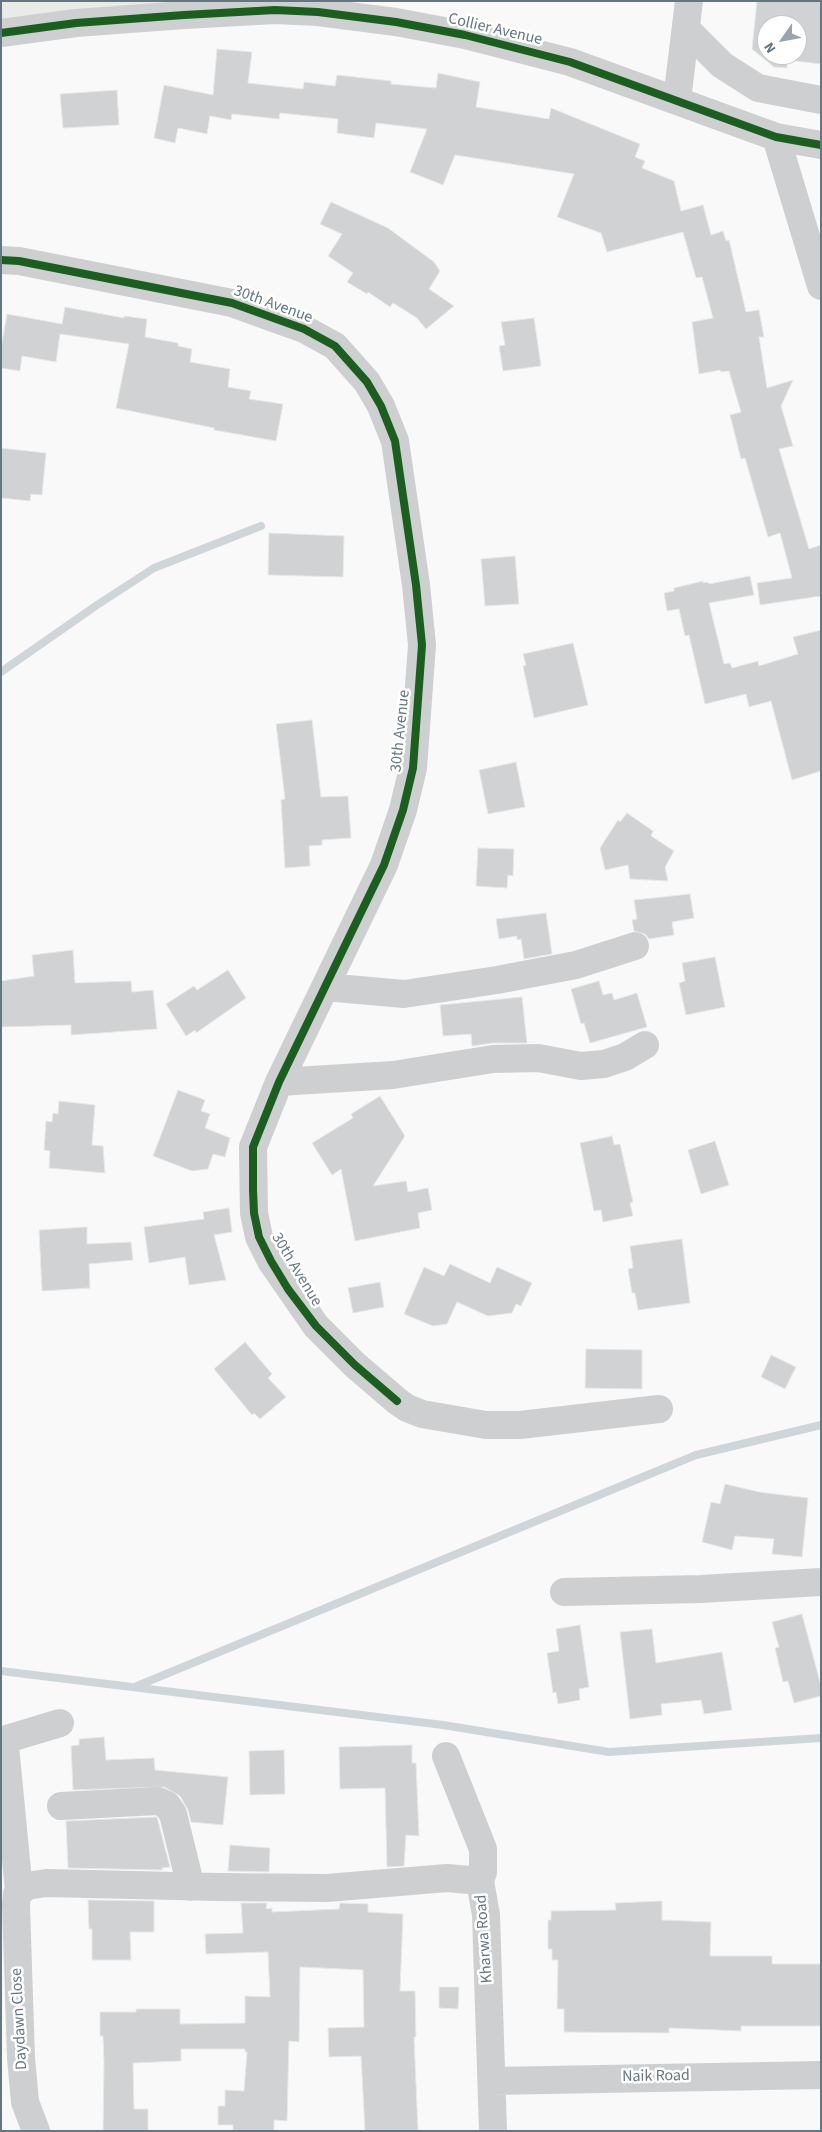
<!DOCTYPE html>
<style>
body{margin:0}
#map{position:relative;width:822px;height:2132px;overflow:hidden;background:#f9f9f9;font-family:"Source Sans 3",sans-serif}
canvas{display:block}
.frame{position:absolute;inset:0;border:2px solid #657683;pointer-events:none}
.north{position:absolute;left:757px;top:15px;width:50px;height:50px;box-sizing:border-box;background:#fff;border:1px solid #c1c8cd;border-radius:50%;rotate:237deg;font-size:14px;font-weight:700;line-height:20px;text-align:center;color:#657683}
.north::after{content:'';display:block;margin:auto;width:18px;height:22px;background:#99a4ac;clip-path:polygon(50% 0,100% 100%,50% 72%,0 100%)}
</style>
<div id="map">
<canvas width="822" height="2132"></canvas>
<div class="frame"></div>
<div class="north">N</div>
</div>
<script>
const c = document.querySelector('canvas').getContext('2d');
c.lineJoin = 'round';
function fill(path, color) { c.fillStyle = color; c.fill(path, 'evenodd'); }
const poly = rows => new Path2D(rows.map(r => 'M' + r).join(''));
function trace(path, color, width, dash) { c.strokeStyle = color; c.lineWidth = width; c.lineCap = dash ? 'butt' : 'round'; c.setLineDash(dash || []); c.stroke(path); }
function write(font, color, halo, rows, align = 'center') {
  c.font = font + ' "Source Sans 3",sans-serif'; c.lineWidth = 5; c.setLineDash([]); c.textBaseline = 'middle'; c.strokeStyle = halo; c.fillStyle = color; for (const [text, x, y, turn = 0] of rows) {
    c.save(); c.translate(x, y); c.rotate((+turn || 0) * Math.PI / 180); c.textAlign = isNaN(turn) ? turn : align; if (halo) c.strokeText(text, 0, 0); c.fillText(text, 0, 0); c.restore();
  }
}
const green = poly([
 [1,1,187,1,1,34]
]);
const stream = poly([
 [1,672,97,605,154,568,261,526],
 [1,1671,443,1725,609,1752,821,1738],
 [137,1686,696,1455,821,1425]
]);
const building = poly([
 [757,1,821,1,821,64,787,60,787,68,774,67,752,49,757,1],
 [767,25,797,25,797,55,767,55,767,25],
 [217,49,252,52,248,83,303,89,304,82,335,86,337,75,391,81,391,84,436,88,438,73,480,82,476,107,549,119,551,108,640,144,635,157,645,161,642,168,674,181,681,211,703,205,711,235,723,231,726,241,729,240,746,312,759,310,764,337,759,337,767,388,793,380,781,406,793,446,779,449,809,549,821,545,821,596,760,605,757,583,792,578,780,533,768,537,745,458,741,459,730,415,741,412,729,371,721,372,720,370,699,374,692,322,713,318,702,277,696,278,683,232,607,252,601,233,557,217,574,174,455,155,443,185,410,172,427,129,376,123,374,138,337,133,338,119,280,113,279,119,232,114,231,120,210,116,207,134,178,128,175,143,154,138,164,85,213,95,217,49],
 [117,90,119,125,63,128,60,94,117,90],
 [331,202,388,228,434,262,440,271,429,289,454,306,426,329,417,318,393,303,390,307,368,292,367,294,347,282,353,273,328,256,342,234,320,224,331,202],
 [65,307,124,318,124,316,147,319,145,337,178,343,178,346,192,349,190,362,230,369,228,387,251,391,249,399,283,404,276,441,214,430,214,428,116,408,129,344,60,334,56,362,22,356,20,371,1,368,1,348,7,314,62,324,65,307],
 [534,318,541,366,503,371,499,346,505,345,501,322,534,318],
 [1,448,46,453,42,495,31,494,30,501,1,498,1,448],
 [269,533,344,536,343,577,268,575,269,533],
 [515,556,519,604,485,606,481,559,515,556],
 [750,576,754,595,709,603,724,664,730,663,732,668,758,661,759,666,798,654,793,637,821,630,821,771,792,780,771,701,749,707,746,694,705,704,689,635,685,636,679,609,667,611,664,593,674,591,674,588,703,581,703,583,708,582,709,584,750,576],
 [573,643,588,705,534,718,523,666,526,665,523,654,573,643],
 [312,720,321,797,348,796,351,838,322,840,322,845,309,846,310,866,285,868,281,800,285,799,276,724,312,720],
 [516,762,525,807,488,814,479,770,516,762],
 [627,813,653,831,651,836,674,851,665,867,668,881,630,879,628,865,605,870,600,848,618,820,620,822,627,813],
 [478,848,514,849,513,876,508,875,507,888,476,886,478,848],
 [690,894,694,918,672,922,674,935,649,939,645,934,634,931,632,920,637,919,634,900,690,894],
 [546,913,552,954,524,959,521,939,517,940,517,936,499,939,496,919,546,913],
 [73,950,75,983,131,981,132,992,153,990,157,1029,71,1035,71,1025,1,1027,1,981,34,976,32,955,73,950],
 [715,957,725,1007,686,1015,679,983,685,981,682,963,715,957],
 [228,970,246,998,196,1033,195,1030,186,1036,166,1004,194,986,197,990,228,970],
 [599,981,603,995,612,993,614,1000,637,993,647,1027,590,1043,584,1023,581,1024,571,989,599,981],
 [522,997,527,1043,493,1043,472,1046,471,1034,443,1036,440,1005,522,997],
 [178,1090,205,1100,201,1111,210,1114,205,1128,230,1138,225,1157,213,1154,208,1169,192,1171,153,1156,178,1090],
 [380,1096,405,1136,373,1186,406,1181,408,1192,428,1188,432,1210,418,1213,420,1228,355,1241,341,1169,332,1175,312,1143,353,1118,351,1114,380,1096],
 [59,1101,95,1105,92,1145,103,1146,105,1173,49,1168,50,1151,44,1150,46,1121,52,1122,53,1113,58,1114,59,1101],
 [612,1136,614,1145,620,1144,633,1202,630,1203,633,1216,603,1222,601,1210,594,1211,580,1143,612,1136],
 [715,1141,729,1185,701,1194,688,1150,715,1141],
 [229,1208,232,1232,214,1235,226,1280,189,1285,185,1257,149,1263,144,1227,204,1219,203,1212,229,1208],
 [87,1227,87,1244,131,1242,133,1260,89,1264,90,1288,42,1291,39,1230,87,1227],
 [682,1239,690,1303,638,1310,635,1293,632,1293,628,1269,633,1268,630,1246,682,1239],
 [450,1264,490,1283,497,1267,532,1283,521,1306,516,1304,512,1313,488,1316,457,1302,447,1324,433,1326,404,1314,424,1267,444,1276,450,1264],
 [380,1282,384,1307,353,1313,348,1288,380,1282],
 [245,1342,272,1374,268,1378,286,1397,260,1419,254,1413,252,1415,214,1369,245,1342],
 [586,1349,642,1350,642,1389,585,1388,586,1349],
 [771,1355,796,1367,785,1389,761,1377,771,1355],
 [725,1484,759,1492,808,1498,802,1557,772,1554,774,1539,735,1536,732,1550,702,1542,711,1502,720,1504,725,1484],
 [802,1614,821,1686,821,1696,794,1703,788,1681,783,1682,775,1648,779,1647,772,1622,802,1614],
 [580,1625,589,1687,579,1689,580,1700,558,1704,556,1692,553,1693,547,1653,559,1651,556,1629,580,1625],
 [652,1629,656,1663,722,1652,732,1710,704,1714,701,1700,661,1704,662,1715,630,1719,620,1632,652,1629],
 [104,1737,106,1760,154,1758,155,1770,228,1777,223,1825,191,1822,188,1810,180,1796,164,1787,73,1790,71,1746,79,1745,79,1739,104,1737],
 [412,1745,412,1763,416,1763,419,1836,406,1835,404,1866,387,1867,385,1788,340,1789,339,1747,412,1745],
 [284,1750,285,1794,250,1795,249,1751,284,1750],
 [157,1817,170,1867,162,1868,162,1870,68,1868,66,1821,157,1817],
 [230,1845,270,1848,269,1872,228,1871,230,1845],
 [88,1900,154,1901,154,1932,130,1932,131,1960,92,1960,92,1929,89,1929,88,1900],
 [662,1901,662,1920,711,1922,710,1956,772,1956,772,1964,821,1964,821,2026,741,2026,741,2031,669,2028,669,2033,564,2032,564,2009,557,2009,558,1960,552,1960,552,1949,548,1949,548,1920,551,1920,551,1911,616,1910,615,1903,662,1901],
 [241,1903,267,1903,266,1909,272,1908,272,1912,339,1909,340,1903,368,1904,368,1912,403,1914,400,1991,415,1991,416,2037,414,2037,418,2131,365,2131,361,2056,329,2057,328,2028,364,2027,363,1970,300,1967,299,2042,289,2041,287,2121,274,2120,274,2131,233,2131,233,2125,218,2125,218,2106,225,2106,225,2090,244,2091,247,2052,245,2052,245,2049,181,2049,181,2061,133,2063,134,2109,148,2109,148,2131,103,2131,104,2063,103,2036,100,2036,100,2012,136,2012,136,2009,180,2009,180,2024,245,2023,245,1996,270,1997,268,1952,206,1954,205,1934,243,1933,241,1903],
 [439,1987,459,1987,458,2009,439,2008,439,1987]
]);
const minor = poly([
 [686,29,722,65,758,88,821,100],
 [1,33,76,23,184,15,275,10,318,12,396,22,465,35,570,62,776,137,821,145],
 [677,100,689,1],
 [776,137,821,286],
 [1,260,19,261,232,303,304,329,335,346,367,382,381,406,395,441,416,585,422,645,413,768,403,810,384,865,279,1082,253,1147,254,1213,259,1237,271,1261,316,1326,355,1365,397,1401,407,1408,422,1414,486,1425,520,1425,659,1409],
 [325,987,404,994,497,980,576,965,635,946],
 [279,1082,393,1075,493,1059,538,1058,581,1066,604,1064,625,1057,645,1045],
 [564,1592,701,1589,821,1582],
 [446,1756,483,1849,483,1872,480,1881,486,1915,493,2131],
 [61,1806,158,1801,167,1805,173,1814,191,1887],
 [19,1891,5,1746,7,1739,60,1723],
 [492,2081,821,2075],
 [36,2131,25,2102,21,2058,16,1905,17,1894,27,1886,46,1883,218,1887,327,1888,447,1878,480,1881]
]);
const cycleway = poly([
 [1,33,76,23,184,15,275,10,318,12,396,22,465,35,570,62,776,137,821,145],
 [1,260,19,261,232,303,304,329,335,346,367,382,381,406,395,441,416,585,422,645,413,768,403,810,384,865,279,1082,253,1147,253,1190,254,1213,259,1237,271,1261,288,1289,316,1326,355,1365,397,1401]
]);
const streetNames = [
 ["Collier Avenue",495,30,13],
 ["30th Avenue",273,305,20],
 ["30th Avenue",401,731,-84],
 ["30th Avenue",296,1270,59],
 ["Kharwa Road",485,1939,-94],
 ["Daydawn Close",20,2019,-93],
 ["Naik Road",656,2077,-1]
];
fill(green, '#e8ebe6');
trace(stream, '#ced6d9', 8);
fill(building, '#d0d2d3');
trace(building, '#e8e8e8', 1);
trace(minor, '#cecfd0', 28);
trace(cycleway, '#1b5e20', 8);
write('16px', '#657683', '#fff', streetNames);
</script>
